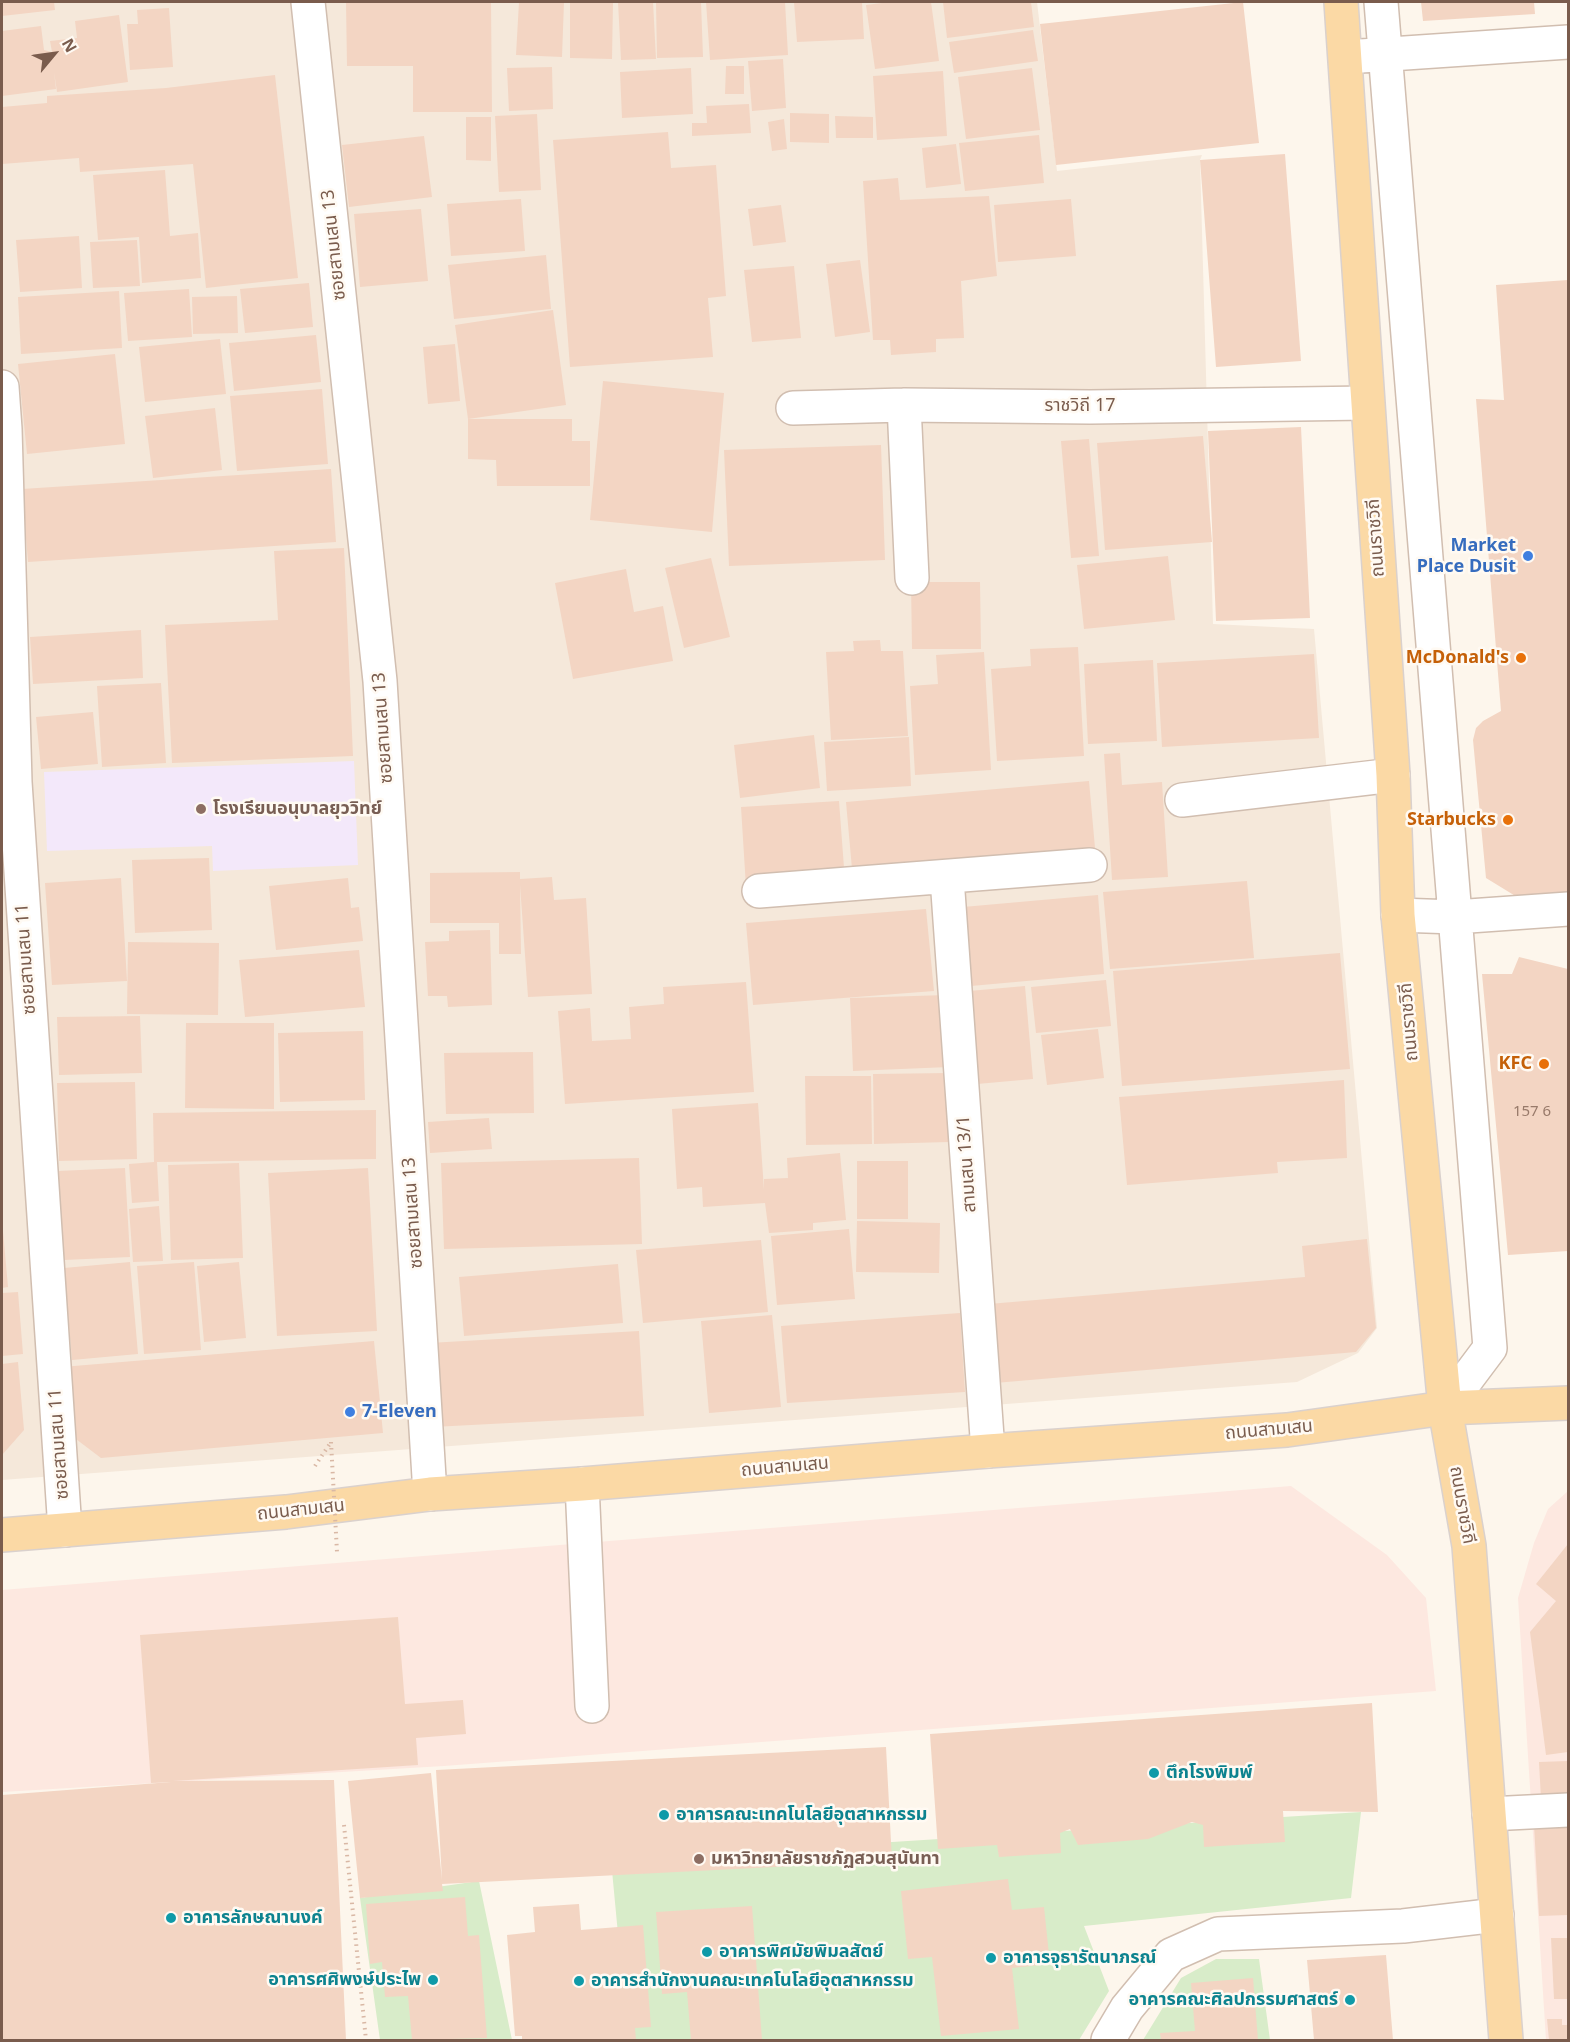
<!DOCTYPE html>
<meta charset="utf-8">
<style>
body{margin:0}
#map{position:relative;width:1570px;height:2042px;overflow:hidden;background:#fdf6ec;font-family:"Noto Sans",sans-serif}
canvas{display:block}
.frame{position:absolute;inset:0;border:3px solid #7a5c4d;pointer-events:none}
.north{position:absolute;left:24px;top:24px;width:60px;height:60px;-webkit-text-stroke:4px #fffaf3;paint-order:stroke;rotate:61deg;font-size:16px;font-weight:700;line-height:24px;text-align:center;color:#7a5c4d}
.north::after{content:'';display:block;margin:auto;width:21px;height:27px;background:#7a5c4d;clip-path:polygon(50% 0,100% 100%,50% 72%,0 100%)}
</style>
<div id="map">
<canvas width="1570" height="2042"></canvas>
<div class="frame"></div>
<div class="north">N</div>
</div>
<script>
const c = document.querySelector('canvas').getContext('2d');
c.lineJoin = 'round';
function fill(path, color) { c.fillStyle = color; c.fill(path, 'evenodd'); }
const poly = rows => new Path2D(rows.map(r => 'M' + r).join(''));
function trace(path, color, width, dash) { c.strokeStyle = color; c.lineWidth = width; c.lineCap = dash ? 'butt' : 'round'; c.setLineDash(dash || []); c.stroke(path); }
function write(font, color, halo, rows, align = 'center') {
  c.font = font + ' "Noto Sans","Noto Sans Thai",sans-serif'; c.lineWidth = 5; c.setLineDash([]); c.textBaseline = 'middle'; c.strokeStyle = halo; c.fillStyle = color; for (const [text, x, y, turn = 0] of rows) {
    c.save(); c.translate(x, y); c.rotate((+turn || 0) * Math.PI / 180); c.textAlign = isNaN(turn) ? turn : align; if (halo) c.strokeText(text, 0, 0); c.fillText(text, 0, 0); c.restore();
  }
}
const residential = poly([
 [2,2,1037,2,1057,171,1202,155,1200,160,1213,624,1314,629,1377,1328,1358,1353,1297,1382,2,1480]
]);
const commercial = poly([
 [1291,1486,1387,1555,1426,1598,1436,1691,444,1766,2,1792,2,1590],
 [1568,1491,1568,2040,1546,2040,1518,1598,1534,1543,1548,1509]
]);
const education = poly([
 [354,761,358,865,213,871,212,846,47,851,44,772]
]);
const green = poly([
 [1361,1812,1351,1898,1084,1926,1109,1991,1079,2040,628,2040,611,1860],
 [479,1881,512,2040,380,2040,360,1898],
 [1216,1959,1259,1959,1270,2040,1143,2040,1181,1978]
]);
const building = poly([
 [2,2,54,2,55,10,2,16],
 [346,2,491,2,492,112,413,112,413,66,347,66],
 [519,2,564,2,562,57,516,55],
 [570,2,613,2,612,59,570,58],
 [618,2,653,2,656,59,621,60],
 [656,2,701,2,703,57,657,58],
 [706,2,785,2,788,55,710,60],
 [794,2,862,2,864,39,797,42],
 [890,2,931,2,939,61,875,69,866,5],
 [943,2,1031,2,1034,27,947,38],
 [1243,2,1259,143,1056,165,1040,24],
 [1421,2,1534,2,1535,14,1423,21],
 [169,8,173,67,130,70,127,24,138,24,137,10],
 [119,15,128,82,57,92,54,72,56,89,2,96,2,31,41,26,44,50,52,52,50,41,77,38,75,21],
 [1033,30,1038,61,954,73,949,42],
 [783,59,786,108,752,111,748,61],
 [726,66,744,66,744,94,725,94],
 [552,67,553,109,509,111,507,68],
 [691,68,693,114,622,118,620,72],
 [1032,68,1040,130,966,139,958,77],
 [943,71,947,136,877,140,873,76],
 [275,75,298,278,206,288,193,164,80,172,79,158,2,164,2,107,47,103,47,96,166,88],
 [749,104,751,133,692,136,692,123,707,123,706,106],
 [790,113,829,114,829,143,790,142],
 [537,114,541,190,499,192,495,116],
 [835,116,873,117,873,138,836,138],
 [466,117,491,117,491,161,466,160],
 [784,119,787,149,772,151,768,122],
 [668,132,671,168,716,165,726,296,708,298,713,357,570,367,553,140],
 [1039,135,1044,183,965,191,959,143],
 [424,136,432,197,349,207,342,145],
 [956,144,961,184,926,188,922,148],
 [1285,154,1301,361,1216,367,1200,160],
 [165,170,170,236,198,233,201,278,142,283,139,237,98,240,93,175],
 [898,178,900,200,989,196,997,276,961,281,964,338,936,339,936,352,891,355,890,340,873,340,863,181],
 [521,199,525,251,451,256,447,204],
 [1071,199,1076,256,998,262,994,205],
 [781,205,786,242,753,246,748,209],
 [421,209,428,281,360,287,354,214],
 [79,236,82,288,20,292,16,240],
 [137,240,140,286,93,288,90,242],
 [546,255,551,309,454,319,448,265],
 [860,260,870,332,835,337,826,264],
 [794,266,801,338,752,342,744,270],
 [1568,280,1568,900,1517,897,1486,878,1473,740,1476,728,1483,721,1501,711,1476,399,1504,400,1496,285],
 [309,283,313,327,245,333,240,289],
 [189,289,192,337,128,341,124,293],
 [119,291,122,348,21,354,18,297],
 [237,296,238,333,193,334,192,297],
 [553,310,566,405,468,419,572,419,572,441,590,441,590,486,497,486,496,460,468,459,468,419,455,325],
 [316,335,321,382,234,391,229,343],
 [220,339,226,394,145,402,139,347],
 [455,344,460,401,428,404,423,347],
 [115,354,125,444,27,454,18,364],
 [603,381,724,393,712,532,590,520],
 [322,389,328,464,237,471,230,396],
 [215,408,222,470,153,478,145,416],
 [1301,427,1310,618,1216,621,1208,431],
 [1203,436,1212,542,1105,550,1097,443],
 [1089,439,1099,556,1071,558,1061,441],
 [881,445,885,560,729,566,724,450],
 [331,469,336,542,28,562,22,489],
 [344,548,353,756,172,763,165,625,278,620,274,551],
 [1168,556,1175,620,1084,629,1077,565],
 [711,558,730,637,684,648,665,568],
 [626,569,634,612,663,606,673,661,573,679,555,583],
 [911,582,980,582,981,649,912,649],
 [141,630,143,678,33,684,30,637],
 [880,640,881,651,903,651,908,736,831,740,826,652,854,651,853,641],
 [1078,647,1084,756,997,761,991,669,1031,666,1030,649],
 [984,652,991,770,915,775,910,686,938,684,936,655],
 [1314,654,1319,738,1162,747,1157,663],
 [1153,660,1157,741,1088,744,1084,664],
 [161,683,166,763,102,767,97,686],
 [93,712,98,764,41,769,36,717],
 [814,735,820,788,740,798,734,745],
 [909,737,911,786,827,791,824,742],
 [1120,753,1122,785,1162,782,1168,877,1112,880,1104,754],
 [1089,781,1096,859,853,880,846,802],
 [839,801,845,881,746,887,741,807],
 [209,858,212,930,135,933,132,860],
 [520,872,520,879,552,877,554,900,586,898,592,994,528,997,520,885,521,954,499,954,499,923,430,923,430,873],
 [121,878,127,981,52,985,45,883],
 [348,878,351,908,359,907,363,941,276,950,269,886],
 [1247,881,1254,958,1110,969,1103,892],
 [1098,895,1104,974,971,986,963,907],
 [926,909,934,991,753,1005,746,923],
 [490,930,492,1005,448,1007,447,996,428,996,425,942,449,941,449,931],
 [128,942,219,943,218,1015,127,1014],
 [359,950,365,1007,245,1017,239,960],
 [1340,953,1350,1069,1122,1086,1113,971],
 [1519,957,1568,969,1568,1251,1508,1255,1482,974,1512,974],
 [1106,980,1111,1026,1036,1033,1031,987],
 [746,982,754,1092,565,1104,558,1011,590,1008,592,1041,631,1039,629,1007,664,1004,663,987],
 [1025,986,1033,1079,966,1085,958,992],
 [946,995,949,1067,853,1071,850,998],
 [140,1016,142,1073,59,1075,57,1017],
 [186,1023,274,1023,274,1109,185,1108],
 [1098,1029,1104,1078,1047,1085,1041,1035],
 [363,1031,365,1100,280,1102,278,1033],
 [533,1052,534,1113,446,1114,444,1053],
 [948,1073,949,1142,874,1144,873,1074],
 [805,1076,871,1076,872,1144,806,1145],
 [1344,1080,1347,1158,1277,1162,1278,1173,1127,1185,1119,1097],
 [135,1082,137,1159,59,1161,57,1083],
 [758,1103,764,1190,764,1179,788,1178,787,1158,840,1153,846,1220,813,1223,813,1230,769,1233,765,1203,703,1207,702,1187,677,1189,672,1109],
 [376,1110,376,1159,157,1162,159,1201,132,1203,129,1164,154,1162,153,1113],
 [489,1118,492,1149,430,1153,428,1122],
 [639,1158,642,1244,444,1249,441,1163],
 [857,1161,908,1161,908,1219,857,1219],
 [239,1163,243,1258,171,1260,168,1165],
 [125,1168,130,1257,64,1260,58,1171],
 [368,1168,377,1331,277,1336,268,1173],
 [159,1206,163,1261,133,1262,129,1209],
 [857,1221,940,1223,939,1273,856,1272],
 [849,1229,855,1299,777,1305,771,1236],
 [2,1231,3,1231,8,1287,2,1288],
 [1367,1239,1376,1328,1356,1352,995,1383,989,1304,1305,1277,1302,1246],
 [761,1240,768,1312,643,1323,636,1250],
 [130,1262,138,1354,72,1360,64,1268],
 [194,1262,201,1350,144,1354,137,1266],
 [239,1262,246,1338,204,1342,197,1266],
 [618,1264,623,1323,464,1336,459,1277],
 [18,1292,23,1354,2,1356,2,1293],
 [960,1313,965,1392,787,1403,781,1326],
 [772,1315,781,1407,709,1413,701,1321],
 [639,1331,644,1416,433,1427,429,1343],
 [374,1341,383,1433,101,1458,68,1433,62,1367],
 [18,1362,24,1430,2,1455,2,1364],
 [1568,1544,1568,1752,1546,1755,1530,1632,1556,1601,1536,1584],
 [398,1617,405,1704,463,1700,466,1734,416,1738,418,1765,173,1781,334,1780,346,2040,2,2040,2,1795,171,1782,151,1783,140,1635],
 [1372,1703,1378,1812,1283,1811,1285,1842,1204,1847,1203,1825,1192,1822,1148,1839,1078,1845,1070,1829,1060,1833,1061,1853,999,1857,997,1845,938,1849,930,1734],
 [886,1747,892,1861,442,1884,443,1891,360,1898,348,1781,431,1773,442,1880,436,1770],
 [1568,1761,1568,1798,1541,1799,1539,1762],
 [1568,1823,1568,1915,1539,1916,1534,1825],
 [1008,1879,1012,1910,1044,1907,1050,1964,1012,1968,1019,2029,941,2036,932,1957,908,1959,901,1891],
 [465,1897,468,1936,479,1935,487,2038,412,2040,408,1996,385,1997,382,1962,370,1964,366,1904],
 [579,1904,581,1930,643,1925,651,2027,635,2028,636,2040,522,2040,522,2036,515,2036,507,1935,535,1932,533,1907],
 [752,1906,762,2040,691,2040,687,1992,662,1994,656,1912],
 [1551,1938,1568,1938,1568,1999,1554,1999],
 [1386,1955,1393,2040,1314,2040,1307,1960],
 [1253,1978,1258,2040,1161,2040,1160,2033,1195,2031,1191,1983],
 [1547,2019,1562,2019,1562,2025,1568,2025,1568,2040,1549,2040]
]);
const path = poly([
 [315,1466,331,1442],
 [344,1825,366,2040]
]);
const minor = poly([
 [308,2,380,681,430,1494],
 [1381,2,1490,1348,1445,1408],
 [1346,57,1568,42],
 [2,387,5,429,15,782,65,1530],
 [904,405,912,578],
 [793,408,904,405,1090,407,1367,403],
 [1182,800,1393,775],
 [947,878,988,1451],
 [759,891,1090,865],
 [1398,915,1455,917,1568,909],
 [582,1484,592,1706],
 [1489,1814,1568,1810],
 [1108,2040,1127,2008,1171,1955,1218,1934,1403,1926,1497,1915]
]);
const major = poly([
 [1341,2,1393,775,1398,915,1445,1408,1469,1546,1506,2040],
 [2,1535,286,1512,430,1494,582,1484,988,1451,1287,1430,1445,1408,1568,1403]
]);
const pathBridge = poly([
 [331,1442,337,1552]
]);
const markers = [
 [1528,556,6,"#3f7fe0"],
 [1521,658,6,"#e8710a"],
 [201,809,6,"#8d6e63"],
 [1508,820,6,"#e8710a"],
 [1544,1064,6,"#e8710a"],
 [350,1412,6,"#3f7fe0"],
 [1154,1773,6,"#0f9aa8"],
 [664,1815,6,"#0f9aa8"],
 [699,1859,6,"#8d6e63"],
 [171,1918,6,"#0f9aa8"],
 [707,1952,6,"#0f9aa8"],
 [991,1958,6,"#0f9aa8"],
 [433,1980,6,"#0f9aa8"],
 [579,1981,6,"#0f9aa8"],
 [1350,2000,6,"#0f9aa8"]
];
const numberNames = [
 ["157 6",1532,1112]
];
const streetNames = [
 ["ซอยสามเสน 13",334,245,-96],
 ["ราชวิถี 17",1080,406],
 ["ถนนราชวิถี",1376,538,-94],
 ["ซอยสามเสน 13",383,728,-94],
 ["ซอยสามเสน 11",26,959,-94],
 ["ถนนราชวิถี",1409,1022,-95],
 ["สามเสน 13/1",967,1164,-94],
 ["ซอยสามเสน 13",413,1213,-94],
 ["ถนนสามเสน",1269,1430,-5],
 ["ซอยสามเสน 11",59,1444,-94],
 ["ถนนสามเสน",785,1467,-5],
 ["ถนนราชวิถี",1462,1505,80],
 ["ถนนสามเสน",301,1510,-6]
];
const shopNames = [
 ["Market",1516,546],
 ["Place Dusit",1516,567],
 ["7-Eleven",362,1412,"left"]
];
const foodNames = [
 ["McDonald's",1509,658],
 ["Starbucks",1496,820],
 ["KFC",1532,1064]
];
const educationNames = [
 ["โรงเรียนอนุบาลยุววิทย์",213,809],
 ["มหาวิทยาลัยราชภัฏสวนสุนันทา",711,1859]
];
const cultureNames = [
 ["ตึกโรงพิมพ์",1166,1773],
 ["อาคารคณะเทคโนโลยีอุตสาหกรรม",676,1815],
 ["อาคารลักษณานงค์",183,1918],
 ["อาคารพิศมัยพิมลสัตย์",719,1952],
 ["อาคารจุธารัตนาภรณ์",1003,1958],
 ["อาคารศศิพงษ์ประไพ",421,1980,"right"],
 ["อาคารสำนักงานคณะเทคโนโลยีอุตสาหกรรม",591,1981],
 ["อาคารคณะศิลปกรรมศาสตร์",1338,2000,"right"]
];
fill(residential, '#f5e8da');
fill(commercial, '#fde8e0');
fill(education, '#f3e8fa');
fill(green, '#d8ecc9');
fill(building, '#f3d5c3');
trace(minor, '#d1beb0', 36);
trace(major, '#dad1cd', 36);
trace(path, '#d9b8a5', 4, [1.5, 4.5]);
trace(minor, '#fff', 33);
trace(major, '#fbd9a5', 33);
trace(pathBridge, '#d9b8a5', 4, [1.5, 4.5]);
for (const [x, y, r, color] of markers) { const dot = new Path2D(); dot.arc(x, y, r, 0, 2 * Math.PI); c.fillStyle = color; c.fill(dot); trace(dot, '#fffaf3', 2); }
write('15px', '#987a6a', null, numberNames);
write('18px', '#7a5c4d', '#fffaf3', streetNames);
write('bold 18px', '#366cbe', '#fffaf3', shopNames, 'right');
write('bold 18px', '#c56008', '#fffaf3', foodNames, 'right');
write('bold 18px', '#785e54', '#fffaf3', educationNames, 'left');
write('bold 18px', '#0d838f', '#fffaf3', cultureNames, 'left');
</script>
